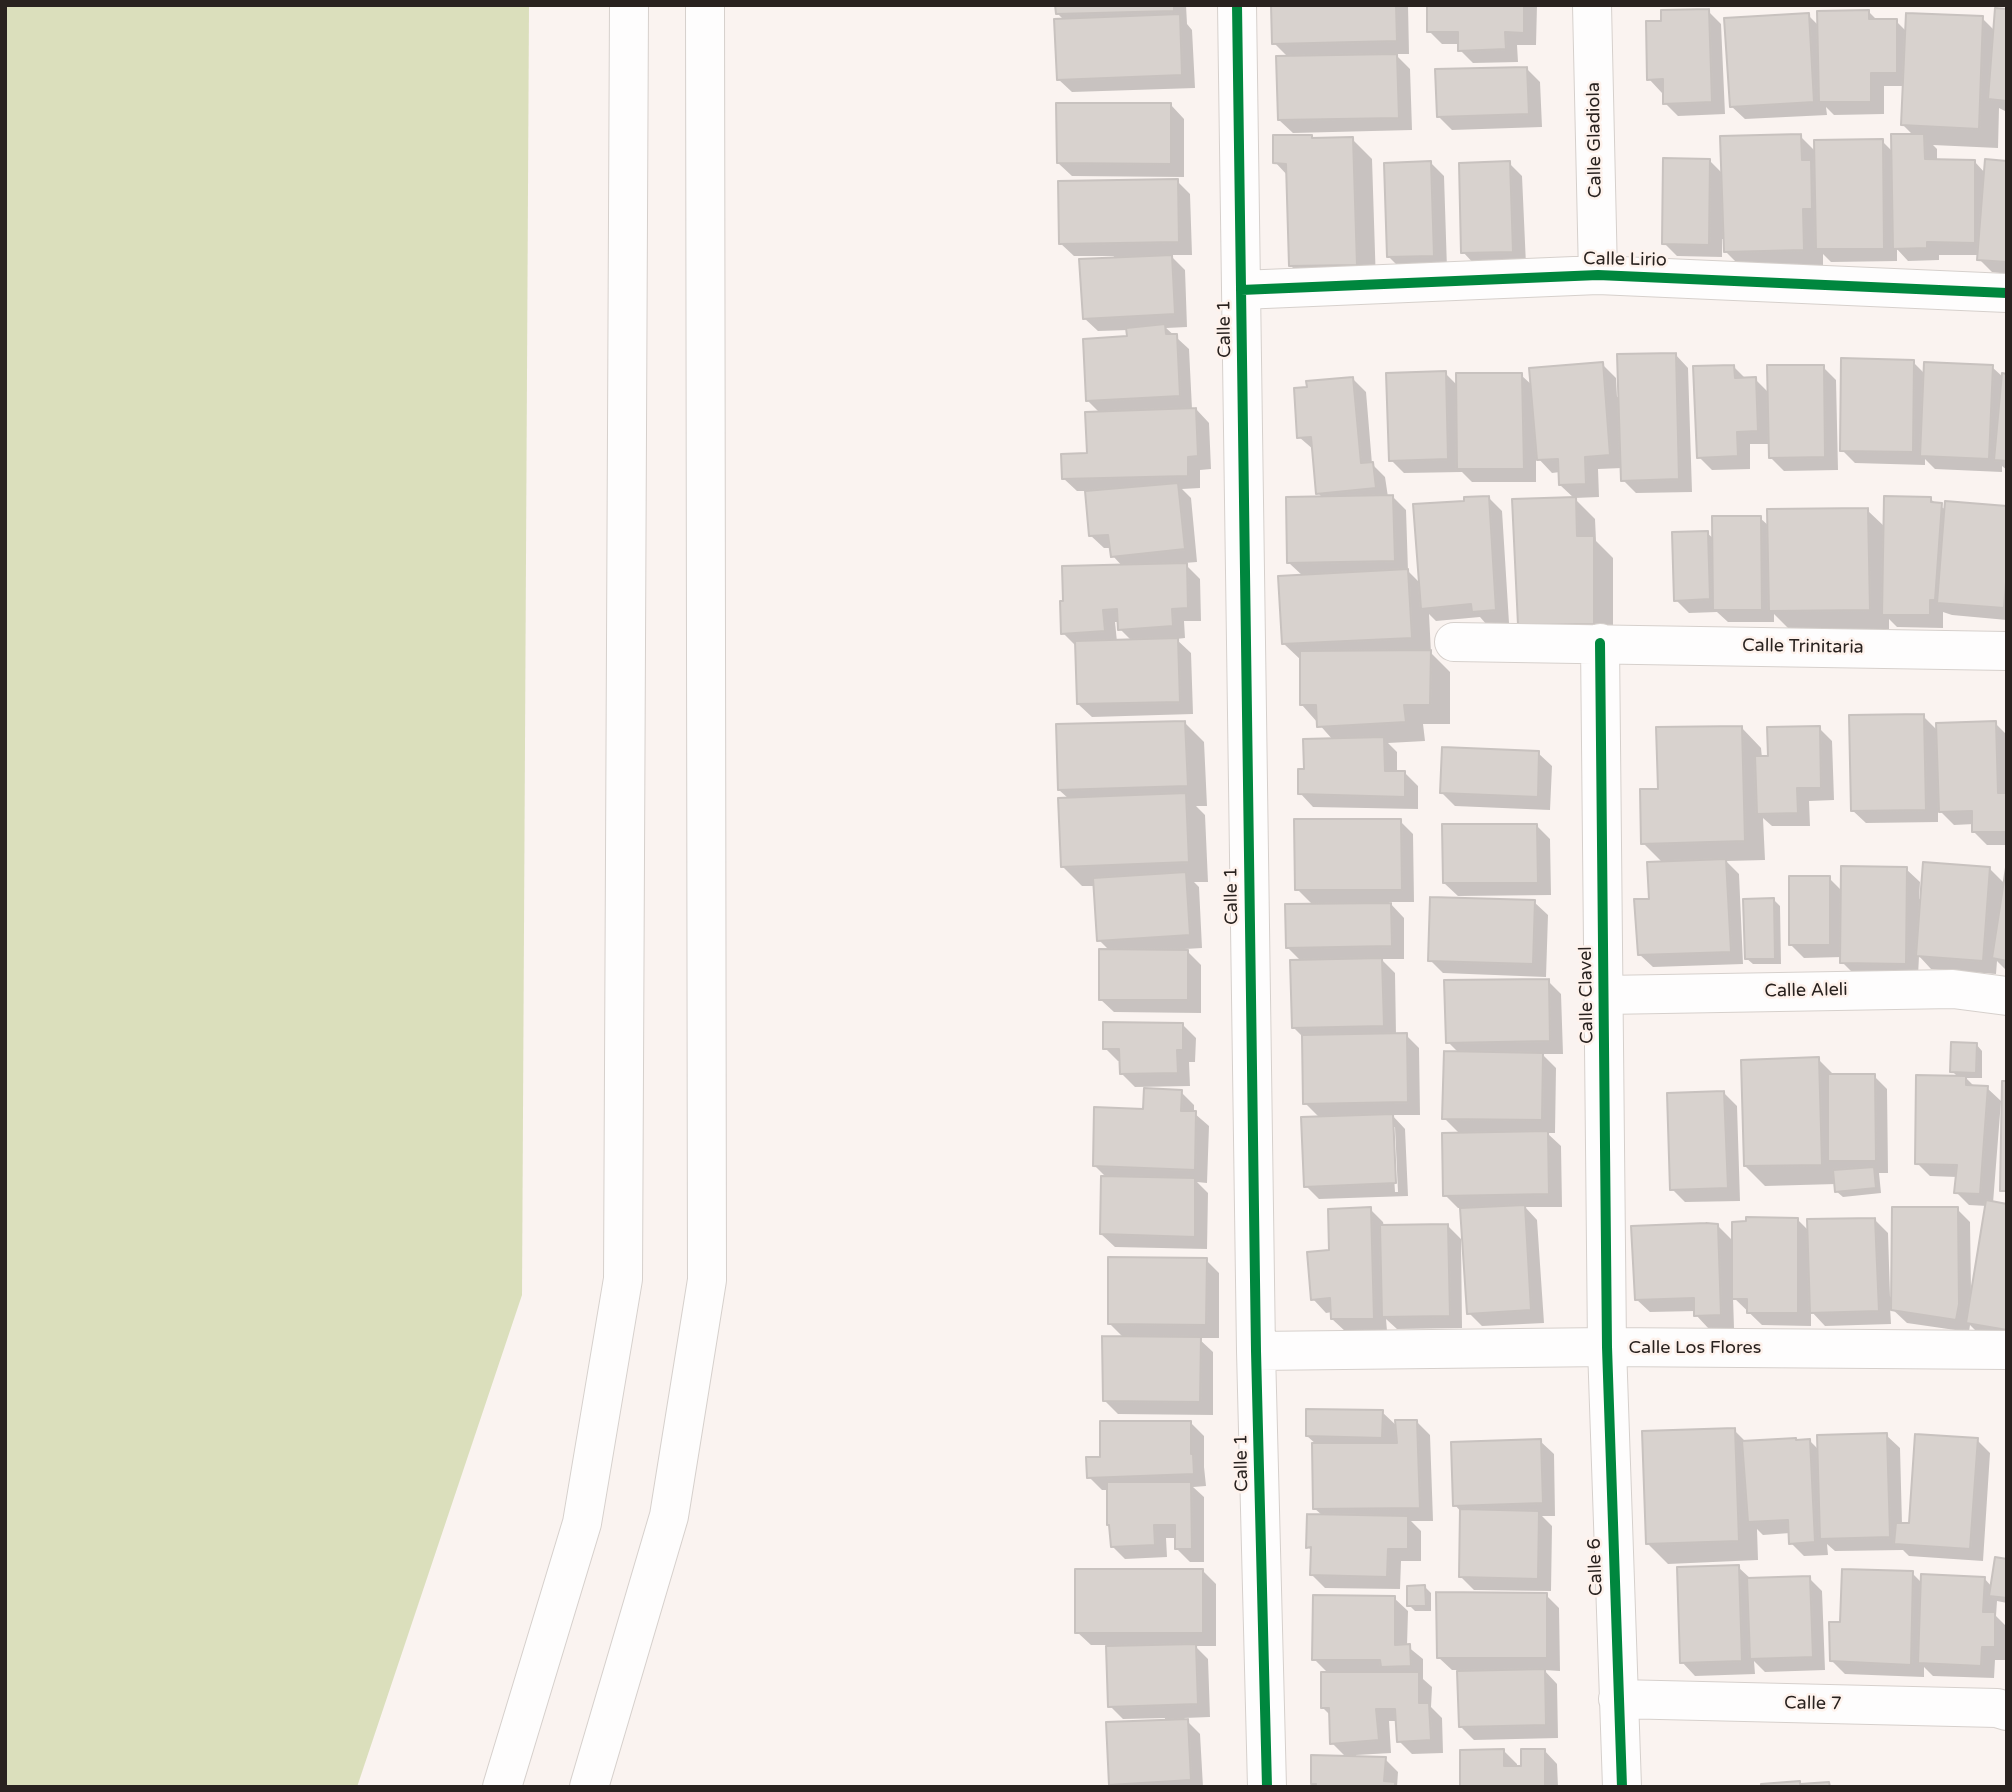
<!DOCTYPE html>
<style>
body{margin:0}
#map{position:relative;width:2012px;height:1792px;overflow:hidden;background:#faf3f0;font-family:"Varela Round",sans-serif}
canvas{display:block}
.frame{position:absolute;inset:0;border:7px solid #29221f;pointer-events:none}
</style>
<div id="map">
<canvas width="2012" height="1792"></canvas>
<div class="frame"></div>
</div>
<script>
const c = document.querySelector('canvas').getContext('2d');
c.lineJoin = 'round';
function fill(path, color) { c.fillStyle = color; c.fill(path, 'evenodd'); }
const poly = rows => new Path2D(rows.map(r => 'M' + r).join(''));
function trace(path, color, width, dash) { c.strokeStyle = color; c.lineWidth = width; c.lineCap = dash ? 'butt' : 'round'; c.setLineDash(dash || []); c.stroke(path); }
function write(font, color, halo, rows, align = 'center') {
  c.font = font + ' "Varela Round",sans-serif'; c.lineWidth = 5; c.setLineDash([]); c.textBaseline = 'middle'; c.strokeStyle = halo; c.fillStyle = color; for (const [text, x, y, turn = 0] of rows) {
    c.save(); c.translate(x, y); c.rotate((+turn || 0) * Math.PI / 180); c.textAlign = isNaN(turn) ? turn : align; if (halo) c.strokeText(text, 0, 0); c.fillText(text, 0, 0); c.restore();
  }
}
const green = poly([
 [5,5,529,5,522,1295,357,1787,5,1787]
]);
const shadow = poly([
 [1057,5,1186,5,1187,24,1192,30,1195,88,1072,92,1058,79,1064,20,1057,13],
 [1273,5,1408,5,1409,54,1395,54,1410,69,1412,130,1293,133,1279,120,1288,57,1274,43],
 [1429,5,1537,5,1536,45,1517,45,1518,62,1473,63,1460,50,1460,44,1442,44,1429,31],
 [1708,11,1721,24,1725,114,1678,116,1665,103,1665,92,1662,93,1649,79,1662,23],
 [2007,11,2007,112,1999,108,1998,148,1933,145,1937,149,1937,161,1975,162,1985,173,2007,163,2007,274,1992,272,1979,259,1979,255,1939,255,1939,260,1908,261,1897,249,1897,261,1831,262,1823,254,1823,269,1745,271,1725,251,1725,239,1722,239,1722,257,1677,256,1664,243,1710,161,1723,174,1800,136,1816,152,1882,141,1893,152,1914,136,1903,125,1904,86,1884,86,1884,114,1834,115,1826,107,1827,115,1745,119,1731,106,1808,15,1819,26,1869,12,1878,21,1896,21,1907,32,1982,18,1995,31],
 [1527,69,1540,82,1542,127,1452,130,1439,117],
 [1171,105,1184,119,1184,177,1072,176,1058,163],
 [1311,137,1314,140,1352,139,1372,159,1376,284,1310,285,1290,265,1288,176,1275,162],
 [1431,163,1444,176,1447,269,1402,270,1388,256],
 [1509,163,1522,176,1526,265,1476,266,1463,252],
 [1177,181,1190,194,1192,255,1170,255,1185,270,1187,327,1166,328,1189,349,1192,409,1196,409,1209,423,1211,469,1200,470,1200,488,1182,489,1191,498,1197,562,1184,563,1200,579,1201,621,1184,621,1185,638,1176,639,1191,653,1193,714,1092,717,1078,704,1077,647,1063,633,1123,567,1113,556,1112,548,1104,548,1090,535,1087,491,1077,491,1063,478,1089,455,1100,413,1088,401,1129,338,1128,330,1098,331,1084,318,1114,256,1074,256,1060,243],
 [1115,622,1119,622,1120,629,1132,641,1117,642],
 [1675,354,1688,368,1692,492,1636,493,1623,480,1622,468,1598,469,1599,497,1574,498,1595,519,1596,541,1613,558,1613,643,1539,644,1575,499,1560,485,1560,472,1552,473,1536,456,1536,482,1472,482,1462,472,1404,473,1391,460,1445,373,1458,386,1521,375,1533,386,1602,364,1616,378,1617,397,1620,396],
 [1913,362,1925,374,1992,367,2004,378,2007,375,2007,470,2002,466,2002,472,1935,469,1925,459,1925,465,1855,463,1842,450],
 [1734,367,1746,379,1755,379,1769,393,1823,367,1836,380,1838,470,1784,471,1771,458,1770,444,1750,444,1750,469,1712,470,1699,457],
 [1353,379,1366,392,1372,464,1385,477,1388,497,1392,496,1406,510,1408,571,1421,584,1466,502,1488,497,1502,511,1509,623,1487,625,1480,617,1436,621,1429,614,1431,653,1450,672,1450,724,1423,724,1425,741,1388,743,1397,752,1397,773,1405,773,1418,786,1418,809,1313,807,1300,793,1306,771,1333,740,1302,705,1302,661,1284,644,1303,576,1289,563,1323,498,1318,493,1314,450,1299,437],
 [1930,499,1946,510,2007,508,2007,620,1952,615,1943,612,1943,628,1897,627,1889,619,1889,629,1790,630,1774,614,1774,622,1728,622,1717,612,1689,613,1676,600,1707,533,1714,539,1760,518,1769,526,1867,510,1885,527],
 [1923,716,1938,731,1995,723,2007,735,2007,845,1987,845,1974,832,1974,824,1954,825,1938,809,1938,822,1866,823,1852,810],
 [1184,722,1204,742,1207,806,1196,806,1205,815,1208,882,1194,882,1199,887,1202,948,1185,949,1201,965,1201,1013,1114,1012,1100,999,1110,951,1099,940,1095,886,1082,886,1062,866,1069,799,1059,790],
 [1742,728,1761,748,1762,758,1770,758,1819,728,1832,741,1834,800,1809,801,1810,826,1772,826,1763,818,1765,860,1726,861,1739,874,1743,964,1653,967,1639,954,1651,900,1663,863,1643,843,1660,791],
 [1538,753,1552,766,1550,810,1455,806,1442,793],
 [1400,821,1413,834,1414,902,1389,902,1404,918,1404,959,1381,959,1395,973,1396,1035,1406,1035,1419,1048,1420,1115,1392,1115,1405,1129,1408,1196,1319,1199,1306,1186,1320,1118,1305,1103,1303,1037,1293,1027,1302,962,1287,947,1313,905,1297,889],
 [1391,1127,1395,1127,1398,1192,1395,1192],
 [1536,825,1550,839,1551,895,1458,896,1444,883],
 [1906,869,1920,882,1919,899,1922,900,1990,869,2005,884,2007,872,2007,971,1997,961,1996,974,1931,969,1919,956,1918,976,1855,975,1842,962,1842,957,1804,958,1791,945,1829,878,1842,891],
 [1774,900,1780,906,1781,964,1753,964,1746,958],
 [1534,902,1548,915,1546,977,1443,973,1430,960],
 [1548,981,1561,994,1563,1054,1542,1054,1556,1068,1555,1133,1547,1133,1561,1146,1562,1207,1525,1207,1537,1220,1544,1323,1482,1326,1469,1313,1462,1208,1458,1208,1445,1195,1460,1134,1444,1118,1459,1053,1448,1042],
 [1183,1025,1196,1038,1195,1062,1189,1062,1190,1086,1135,1087,1122,1074,1121,1061,1118,1061,1105,1048],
 [1976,1044,1982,1051,1982,1078,1966,1078,1975,1087,1987,1088,2001,1101,1993,1203,2007,1205,2007,1346,1988,1343,1970,1325,1969,1332,1907,1323,1890,1307,1891,1324,1825,1326,1811,1311,1811,1326,1762,1325,1733,1297,1734,1328,1709,1329,1696,1315,1696,1311,1650,1312,1636,1299,1718,1226,1734,1242,1797,1219,1809,1231,1875,1220,1888,1233,1890,1297,1893,1296,1957,1209,1970,1222,1971,1292,1987,1206,1969,1205,1956,1192,1957,1177,1930,1176,1917,1163,1958,1077,1952,1071],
 [1818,1059,1834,1075,1874,1076,1887,1089,1888,1173,1879,1173,1881,1193,1843,1197,1836,1191,1836,1184,1765,1186,1745,1166],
 [1181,1092,1194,1105,1194,1113,1209,1126,1207,1183,1197,1182,1208,1193,1207,1249,1115,1247,1101,1234,1107,1178,1094,1165,1145,1111],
 [1724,1093,1737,1106,1740,1201,1685,1202,1672,1189],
 [1370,1209,1383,1222,1384,1227,1448,1226,1461,1239,1462,1328,1397,1329,1386,1319,1387,1331,1346,1332,1332,1319,1332,1312,1326,1313,1313,1299,1331,1252],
 [1206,1260,1219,1273,1219,1338,1198,1338,1213,1352,1213,1415,1118,1414,1104,1400,1124,1338,1110,1324],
 [1382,1412,1398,1427,1416,1421,1430,1435,1433,1521,1411,1521,1421,1531,1421,1561,1401,1561,1400,1589,1325,1588,1312,1575,1312,1551,1308,1547,1323,1516,1314,1508,1317,1445,1307,1436],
 [1191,1423,1204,1436,1204,1467,1206,1486,1193,1487,1204,1497,1204,1562,1190,1562,1177,1549,1177,1538,1166,1538,1167,1557,1125,1559,1112,1546,1111,1527,1109,1525,1109,1490,1102,1490,1089,1477,1102,1458],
 [1734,1430,1747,1443,1810,1441,1819,1450,1886,1435,1900,1448,1902,1525,1911,1525,1977,1440,1990,1453,1983,1561,1909,1556,1903,1550,1835,1551,1827,1544,1828,1555,1804,1556,1791,1543,1790,1533,1763,1535,1757,1529,1758,1560,1668,1564,1648,1544],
 [1540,1441,1554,1454,1555,1516,1542,1516,1552,1526,1551,1591,1474,1590,1461,1577,1462,1513,1455,1505],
 [2007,1561,2007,1603,1997,1601,1996,1616,2007,1627,2007,1660,1995,1660,1994,1678,1933,1676,1924,1667,1924,1677,1845,1674,1831,1660,1842,1623,1912,1573,1922,1583,1984,1578,1992,1587],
 [1738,1567,1751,1579,1809,1578,1822,1591,1825,1670,1765,1672,1754,1661,1755,1674,1695,1676,1682,1662],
 [1203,1571,1216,1584,1216,1646,1195,1646,1208,1659,1210,1717,1184,1718,1200,1734,1203,1787,1113,1787,1110,1784,1165,1722,1165,1718,1123,1719,1110,1706,1108,1645,1091,1645,1077,1632],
 [1425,1587,1431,1593,1431,1611,1415,1611,1409,1605],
 [1546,1595,1559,1608,1560,1671,1544,1670,1557,1684,1558,1738,1474,1740,1461,1727,1459,1670,1452,1670,1438,1657],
 [1394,1598,1408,1611,1407,1646,1423,1659,1423,1679,1432,1687,1431,1707,1442,1718,1443,1753,1412,1754,1399,1741,1398,1721,1389,1721,1391,1753,1356,1755,1356,1758,1385,1759,1398,1772,1397,1787,1316,1787,1312,1783,1347,1758,1332,1743,1331,1716,1323,1708,1329,1674,1314,1659],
 [1544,1750,1557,1764,1558,1787,1462,1787,1504,1751,1517,1764,1517,1768,1523,1767]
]);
const building = poly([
 [1055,5,1174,5,1174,11,1056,14,1055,5],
 [1271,5,1396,5,1397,41,1272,44,1271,5],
 [1427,5,1524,5,1524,33,1505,32,1506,49,1458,51,1458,32,1427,32,1427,5],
 [1995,8,2007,9,2007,101,1988,99,1995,8],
 [1709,9,1712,102,1663,104,1663,79,1647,80,1646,21,1661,21,1661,10,1709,9],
 [1869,10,1869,19,1897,19,1897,73,1871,73,1871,102,1819,102,1817,11,1869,10],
 [1809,13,1814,102,1730,107,1724,18,1809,13],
 [1906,13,1983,16,1979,129,1901,125,1906,13],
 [1180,14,1182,75,1057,80,1054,19,1180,14],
 [1397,54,1399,118,1278,120,1276,56,1397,54],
 [1527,67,1529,114,1437,117,1435,69,1527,67],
 [1056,103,1171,103,1171,164,1057,163,1056,103],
 [1801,134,1802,160,1811,160,1812,209,1803,209,1804,250,1724,252,1720,136,1801,134],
 [1891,134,1924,134,1925,159,1975,160,1975,243,1927,242,1927,248,1893,249,1891,134],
 [1273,135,1312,135,1312,138,1353,137,1357,265,1289,266,1286,164,1273,163,1273,135],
 [1883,139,1884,249,1816,249,1814,140,1883,139],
 [1663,158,1710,159,1709,245,1662,244,1663,158],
 [1985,159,2007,161,2007,262,1977,260,1985,159],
 [1431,161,1434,256,1387,257,1384,163,1431,161],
 [1510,161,1513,252,1461,253,1459,163,1510,161],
 [1178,179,1179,242,1059,244,1058,181,1178,179],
 [1172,255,1175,314,1083,319,1079,259,1172,255],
 [1165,324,1166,334,1177,334,1180,396,1086,401,1083,339,1127,336,1126,328,1165,324],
 [1676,353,1679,479,1621,481,1617,354,1676,353],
 [1841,358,1914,360,1913,452,1840,451,1841,358],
 [1603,362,1610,455,1585,457,1586,484,1559,485,1558,459,1537,460,1529,368,1603,362],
 [1924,362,1993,365,1989,459,1920,456,1924,362],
 [1734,365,1735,378,1756,377,1758,431,1737,432,1738,456,1697,458,1693,366,1734,365],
 [1767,365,1824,365,1825,457,1769,458,1767,365],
 [1446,371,1448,459,1389,461,1386,373,1446,371],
 [1456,373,1522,373,1524,469,1457,469,1456,373],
 [2002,373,2007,374,2007,461,1994,460,2002,373],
 [1353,377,1361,463,1373,462,1376,488,1316,494,1311,437,1297,438,1294,388,1307,387,1306,381,1353,377],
 [1196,408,1198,456,1188,457,1188,476,1062,479,1061,454,1087,453,1085,412,1196,408],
 [1178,483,1185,549,1111,557,1108,535,1089,536,1085,491,1178,483],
 [1393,495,1395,561,1287,563,1286,497,1393,495],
 [1489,496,1496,610,1472,612,1471,604,1421,609,1413,504,1464,501,1464,497,1489,496],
 [1884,496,1931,497,1931,502,1942,503,1935,600,1930,600,1930,615,1882,615,1884,496],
 [1576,497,1577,536,1594,536,1594,624,1518,625,1512,499,1576,497],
 [1945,501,2007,506,2007,569,2004,608,1937,603,1945,501],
 [1868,508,1870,610,1769,611,1767,509,1868,508],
 [1712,516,1761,516,1762,610,1713,610,1712,516],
 [1708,531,1710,599,1674,601,1672,532,1708,531],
 [1187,563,1188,608,1172,609,1173,626,1118,630,1117,609,1103,610,1105,631,1061,634,1060,601,1063,601,1062,566,1187,563],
 [1408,569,1412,638,1282,644,1278,576,1408,569],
 [1178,638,1180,702,1077,704,1075,641,1178,638],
 [1431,650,1430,705,1404,705,1406,722,1317,727,1316,705,1300,705,1300,651,1431,650],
 [1924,714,1926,810,1851,811,1849,715,1924,714],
 [1185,721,1188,786,1058,790,1056,724,1185,721],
 [1996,721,1998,793,2007,793,2007,832,1972,832,1972,811,1939,812,1936,723,1996,721],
 [1742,726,1745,841,1641,844,1640,789,1658,789,1656,727,1742,726],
 [1820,726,1821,788,1797,788,1798,813,1757,814,1755,756,1768,756,1767,727,1820,726],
 [1384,737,1385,771,1405,771,1405,797,1298,794,1298,769,1304,769,1303,739,1384,737],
 [1442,747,1539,751,1538,797,1440,793,1442,747],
 [1186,793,1189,862,1061,867,1058,798,1186,793],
 [1294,819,1401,819,1402,890,1295,890,1294,819],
 [1442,824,1537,824,1538,883,1443,883,1442,824],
 [1726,859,1731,952,1638,955,1634,899,1649,899,1647,862,1726,859],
 [2007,861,2007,961,1992,958,2007,861],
 [1923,862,1990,867,1983,961,1916,956,1923,862],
 [1841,866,1907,867,1906,964,1840,963,1841,866],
 [1186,872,1190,935,1097,941,1093,878,1186,872],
 [1789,876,1830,876,1830,945,1789,945,1789,876],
 [1430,897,1535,900,1533,964,1428,961,1430,897],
 [1774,898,1775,959,1745,959,1743,899,1774,898],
 [1391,903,1392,946,1286,948,1285,904,1391,903],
 [1099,949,1188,950,1188,1000,1099,1000,1099,949],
 [1382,958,1384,1026,1292,1028,1290,960,1382,958],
 [1549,979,1550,1041,1446,1043,1444,980,1549,979],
 [1103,1022,1183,1023,1183,1050,1177,1050,1178,1073,1120,1074,1119,1049,1103,1049,1103,1022],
 [1407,1033,1408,1102,1303,1104,1302,1035,1407,1033],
 [1951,1042,1977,1043,1976,1073,1950,1072,1951,1042],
 [1444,1051,1543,1053,1542,1120,1442,1119,1444,1051],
 [1819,1057,1822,1165,1744,1166,1741,1060,1819,1057],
 [1828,1074,1875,1074,1876,1161,1828,1161,1828,1074],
 [1916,1075,1966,1076,1966,1085,1988,1086,1980,1194,1954,1193,1957,1165,1915,1164,1916,1075],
 [2002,1081,2007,1081,2007,1191,2000,1191,2002,1081],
 [1144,1088,1182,1090,1181,1111,1196,1111,1195,1170,1093,1166,1094,1107,1143,1109,1144,1088],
 [1724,1091,1728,1188,1670,1190,1667,1093,1724,1091],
 [1393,1114,1396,1183,1304,1187,1301,1117,1393,1114],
 [1548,1131,1549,1194,1443,1196,1442,1133,1548,1131],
 [1874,1167,1876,1188,1835,1192,1833,1170,1874,1167],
 [1101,1176,1195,1178,1195,1237,1100,1234,1101,1176],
 [1986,1200,2007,1204,2007,1330,1966,1323,1986,1200],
 [1525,1205,1531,1310,1467,1314,1460,1208,1525,1205],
 [1371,1207,1374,1319,1331,1319,1330,1298,1311,1300,1307,1252,1329,1250,1328,1209,1371,1207],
 [1892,1207,1958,1207,1959,1304,1956,1320,1891,1310,1892,1207],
 [1746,1217,1798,1218,1798,1313,1747,1313,1747,1299,1732,1299,1732,1222,1746,1221,1746,1217],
 [1875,1218,1879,1311,1810,1313,1807,1219,1875,1218],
 [1706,1223,1718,1224,1721,1315,1694,1316,1694,1298,1635,1300,1631,1226,1706,1223],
 [1448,1224,1450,1316,1382,1317,1380,1225,1448,1224],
 [1108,1257,1207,1258,1206,1325,1108,1324,1108,1257],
 [1102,1336,1201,1337,1200,1402,1103,1401,1102,1336],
 [1306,1409,1383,1410,1382,1438,1306,1436,1306,1409],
 [1395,1420,1417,1420,1420,1508,1313,1509,1312,1443,1397,1443,1395,1420],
 [1100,1421,1191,1421,1191,1454,1193,1454,1194,1474,1087,1478,1086,1457,1100,1457,1100,1421],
 [1735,1428,1739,1541,1646,1544,1642,1431,1735,1428],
 [1887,1433,1890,1537,1820,1539,1817,1435,1887,1433],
 [1915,1434,1978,1438,1970,1549,1894,1544,1896,1523,1909,1523,1915,1434],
 [1796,1438,1796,1440,1810,1439,1815,1542,1789,1544,1788,1520,1748,1522,1742,1441,1796,1438],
 [1541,1439,1543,1503,1453,1506,1451,1442,1541,1439],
 [1107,1482,1191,1482,1192,1549,1175,1549,1175,1525,1154,1525,1155,1545,1111,1547,1109,1525,1107,1525,1107,1482],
 [1460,1509,1539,1511,1538,1579,1459,1577,1460,1509],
 [1307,1514,1408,1516,1408,1549,1388,1549,1387,1577,1310,1575,1311,1547,1306,1548,1307,1514],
 [1995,1557,2007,1559,2007,1598,1989,1596,1995,1557],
 [1739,1565,1742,1661,1680,1663,1677,1567,1739,1565],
 [1075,1569,1203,1569,1203,1633,1075,1633,1075,1569],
 [1842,1569,1913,1571,1911,1665,1830,1661,1829,1622,1840,1622,1842,1569],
 [1921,1574,1985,1577,1983,1612,1995,1612,1995,1647,1982,1647,1981,1666,1918,1663,1921,1574],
 [1810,1576,1813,1657,1750,1659,1747,1578,1810,1576],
 [1425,1585,1426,1606,1407,1606,1407,1586,1425,1585],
 [1436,1592,1547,1593,1547,1658,1437,1658,1436,1592],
 [1313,1595,1395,1596,1395,1645,1410,1644,1411,1666,1381,1667,1380,1660,1312,1660,1313,1595],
 [1196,1644,1198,1704,1108,1707,1106,1646,1196,1644],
 [1545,1669,1546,1725,1459,1727,1457,1671,1545,1669],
 [1321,1672,1419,1672,1419,1703,1429,1703,1431,1740,1397,1742,1395,1709,1376,1709,1379,1740,1330,1744,1329,1708,1321,1708,1321,1672],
 [1188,1719,1191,1780,1109,1785,1106,1722,1188,1719],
 [1504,1749,1504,1766,1521,1766,1521,1749,1545,1749,1545,1787,1460,1787,1460,1750,1504,1749],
 [1311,1755,1386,1757,1384,1781,1395,1782,1395,1787,1315,1787,1316,1784,1311,1784,1311,1755],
 [1800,1781,1800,1784,1829,1782,1830,1787,1761,1787,1761,1784,1800,1781]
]);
const minor = poly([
 [1237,5,1256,1351,1267,1787],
 [1592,5,1598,275],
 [1241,290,1598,275,2007,293],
 [1454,642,2007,651],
 [1600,643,1607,1347,1622,1787],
 [1605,995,1953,989,2007,996],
 [1256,1351,1607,1347,2007,1350],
 [1618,1699,1997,1708,2007,1711]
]);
const major = poly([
 [502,1787,582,1523,623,1279,629,5],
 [589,1787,669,1516,707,1280,705,5]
]);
const cycleway = poly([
 [1237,5,1256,1351,1267,1787],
 [1241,290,1598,275,2007,293],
 [1600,643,1607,1347,1622,1787]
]);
const streetNames = [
 ["Calle Gladiola",1595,140,-91],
 ["Calle Lirio",1625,260,1],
 ["Calle 1",1225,329,-91],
 ["Calle Trinitaria",1803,647,1],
 ["Calle 1",1232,896,-91],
 ["Calle Aleli",1806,991,-1],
 ["Calle Clavel",1587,995,-91],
 ["Calle Los Flores",1695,1348],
 ["Calle 1",1242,1463,-91],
 ["Calle 6",1596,1567,-92],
 ["Calle 7",1813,1704,1]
];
fill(green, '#dbdfbc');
fill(shadow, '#0003');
fill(building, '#d8d2ce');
trace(building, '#c8c2bf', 2);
trace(minor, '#d6d0cc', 40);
trace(major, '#d6d0cc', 40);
trace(minor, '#fefdfd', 38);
trace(major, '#fefdfd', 38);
trace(cycleway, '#00873e', 10);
write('18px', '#29221f', '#fef2ec', streetNames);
</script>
